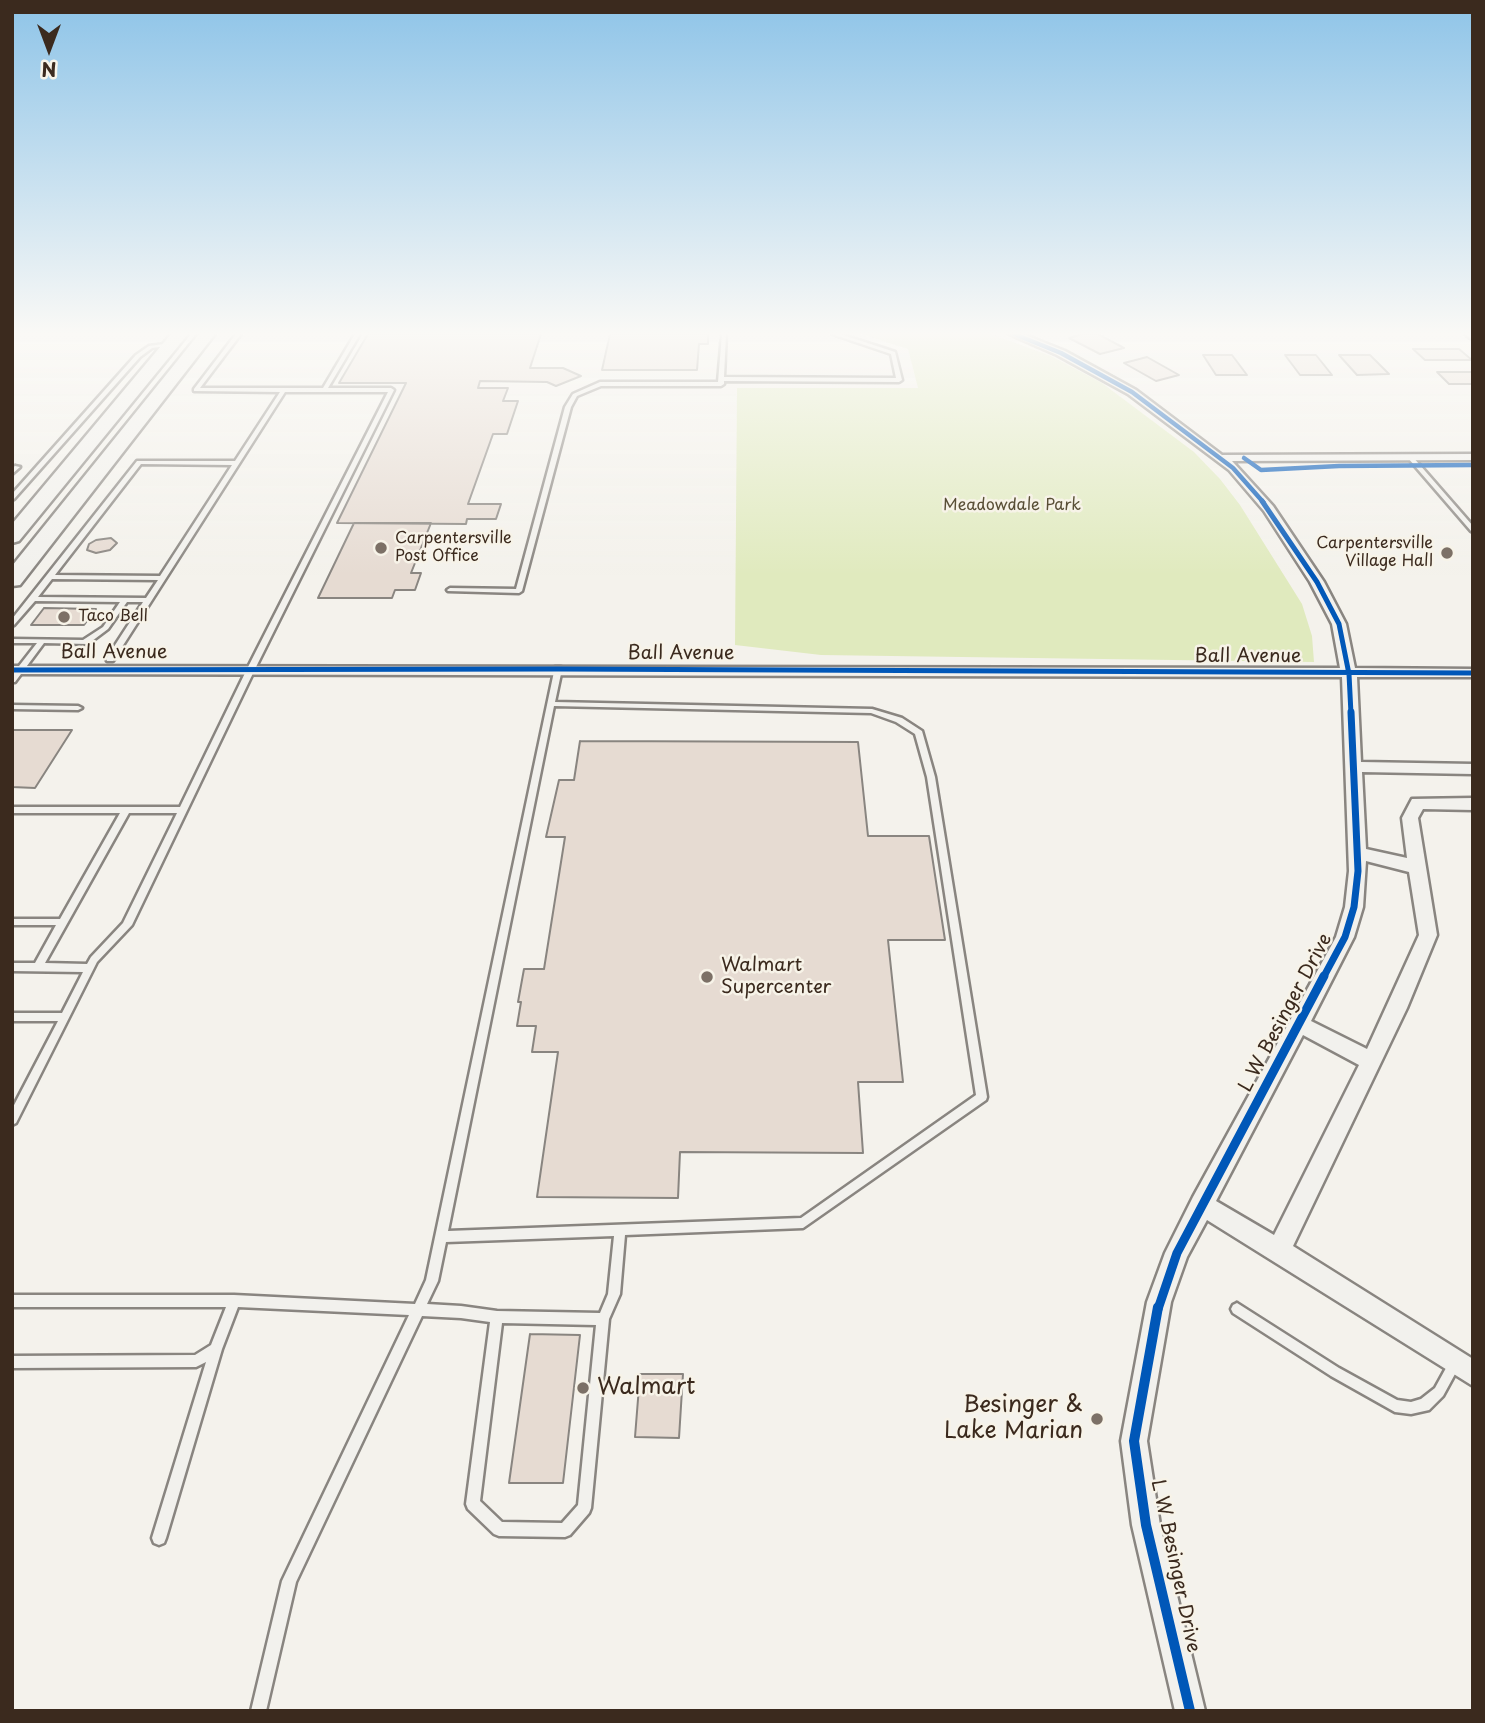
<!DOCTYPE html>
<style>
body{margin:0}
#map{position:relative;width:1485px;height:1723px;overflow:hidden;background:#f4f2ec;font-family:"Playpen Sans",sans-serif}
canvas{display:block}
.frame{position:absolute;inset:0;border:14px solid #3b2a1e;pointer-events:none}
.north{position:absolute;left:14px;top:14px;width:70px;height:70px;-webkit-text-stroke:5px #f7f3e8;paint-order:stroke;rotate:180deg;font-size:19px;font-weight:700;line-height:28px;text-align:center;color:#3b2a1e}
.north::after{content:'';display:block;margin:auto;width:24px;height:32px;background:#3b2a1e;clip-path:polygon(50% 0,100% 100%,50% 72%,0 100%)}
</style>
<div id="map">
<canvas width="1485" height="1723"></canvas>
<div class="frame"></div>
<div class="north">N</div>
</div>
<script>
const c = document.querySelector('canvas').getContext('2d');
c.lineJoin = 'round';
function fill(path, color) { c.fillStyle = color; c.fill(path, 'evenodd'); }
const poly = rows => new Path2D(rows.map(r => 'M' + r).join(''));
function trace(path, color, width, dash) { c.strokeStyle = color; c.lineWidth = width; c.lineCap = dash ? 'butt' : 'round'; c.setLineDash(dash || []); c.stroke(path); }
function write(font, color, halo, rows, align = 'center') {
  c.font = font + ' "Playpen Sans",sans-serif'; c.lineWidth = 5; c.setLineDash([]); c.textBaseline = 'middle'; c.strokeStyle = halo; c.fillStyle = color; for (const [text, x, y, turn = 0] of rows) {
    c.save(); c.translate(x, y); c.rotate((+turn || 0) * Math.PI / 180); c.textAlign = isNaN(turn) ? turn : align; if (halo) c.strokeText(text, 0, 0); c.fillText(text, 0, 0); c.restore();
  }
}
const green = poly([
 [861,334,991,334,1051,356,1102,383,1194,452,1220,479,1240,505,1302,604,1312,636,1314,662,821,655,735,645,737,388,918,388,908,349]
]);
const building = poly([
 [368,334,541,334,530,368,563,368,581,376,556,386,547,382,480,381,478,388,508,388,503,401,518,401,507,434,493,434,468,504,501,504,496,519,467,519,466,524,337,523,406,383,339,383,368,334],
 [610,334,708,334,708,344,699,344,697,370,602,370,610,334],
 [1082,334,1098,334,1124,348,1100,354,1069,338,1082,334],
 [1413,349,1459,349,1472,360,1425,360,1413,349],
 [1203,355,1232,355,1247,375,1216,375,1203,355],
 [1285,355,1316,355,1332,375,1300,375,1285,355],
 [1339,355,1370,355,1389,374,1357,375,1339,355],
 [1147,357,1179,375,1156,381,1124,363,1147,357],
 [1437,372,1473,372,1473,384,1449,384,1437,372],
 [354,523,431,523,411,573,421,573,415,590,395,590,392,598,318,598,354,523],
 [111,538,117,543,110,550,96,553,87,550,89,544,96,540,111,538],
 [44,608,96,609,84,625,31,625,44,608],
 [12,730,72,730,35,788,12,787,12,730],
 [580,741,858,742,868,836,929,836,945,940,888,940,903,1082,858,1082,863,1153,680,1152,678,1198,537,1197,558,1052,532,1052,536,1026,517,1026,521,1002,518,1002,524,969,544,969,565,837,546,837,559,780,574,780,580,741],
 [530,1334,580,1335,563,1483,509,1483,530,1334],
 [640,1374,683,1374,679,1438,635,1437,640,1374]
]);
const lane = poly([
 [236,334,241,334,200,388,323,388,355,334,360,334,328,388,391,388,394,390,255,669,132,925,97,962,16,1123,12,1125,12,1109,58,1021,12,1021,12,1013,62,1013,83,972,12,971,12,963,35,963,56,925,12,925,12,919,60,919,120,813,12,813,12,807,180,807,247,669,388,392,285,392,113,661,107,661,106,659,143,602,127,602,108,629,88,644,44,643,15,682,12,682,12,675,37,643,12,643,12,639,83,640,103,627,120,602,35,601,14,625,12,626,12,619,137,461,235,461,280,392,194,391,194,389,236,334],
 [141,464,232,465,160,576,55,575,141,464],
 [52,579,158,580,146,598,38,597,52,579],
 [129,813,177,813,123,923,91,957,87,964,45,963,129,813],
 [722,334,726,334,724,377,896,378,891,354,832,334,840,334,895,352,902,380,899,382,724,381,724,384,721,386,601,386,577,396,571,407,522,591,519,593,448,591,447,590,450,588,516,589,565,407,573,394,600,382,718,382,722,334],
 [172,343,174,343,174,345,152,348,140,357,14,499,12,500,12,494,136,355,149,346,172,343],
 [1408,456,1412,456,1473,526,1473,532,1471,531,1408,458,1408,456],
 [15,466,20,467,12,474,12,468,15,466],
 [555,667,561,667,562,669,555,702,872,709,902,718,922,731,935,777,987,1097,986,1100,803,1228,625,1235,620,1294,609,1319,591,1508,589,1513,570,1535,565,1537,499,1536,494,1534,468,1509,466,1504,490,1322,461,1318,422,1316,296,1582,266,1711,251,1711,282,1581,409,1315,238,1307,222,1349,166,1538,164,1543,159,1545,154,1543,152,1538,206,1362,196,1367,12,1368,12,1356,195,1355,211,1345,226,1307,12,1307,12,1295,234,1295,415,1304,426,1280,555,667],
 [554,706,871,713,896,722,915,734,927,777,976,1095,801,1218,448,1231,554,706],
 [614,1236,608,1294,600,1313,497,1311,461,1306,427,1304,438,1281,446,1242,614,1236],
 [502,1323,596,1325,578,1505,562,1523,502,1522,480,1501,502,1323],
 [12,705,78,706,82,708,78,710,12,709,12,705],
 [1237,1303,1339,1368,1397,1400,1411,1402,1421,1399,1435,1388,1451,1359,1455,1357,1459,1359,1461,1363,1443,1396,1429,1410,1411,1414,1395,1412,1331,1376,1233,1313,1231,1309,1233,1305,1237,1303]
]);
const street = poly([
 [1009,334,1023,334,1065,351,1136,390,1222,455,1473,454,1473,460,1232,461,1273,506,1324,582,1346,624,1355,668,1473,669,1473,677,1357,677,1361,762,1473,764,1473,774,1362,772,1366,849,1407,858,1402,818,1412,799,1473,798,1473,810,1423,809,1418,818,1437,935,1407,1008,1293,1246,1473,1359,1473,1386,1207,1220,1187,1257,1171,1302,1147,1441,1160,1525,1205,1711,1175,1711,1132,1525,1121,1441,1147,1302,1165,1253,1193,1197,1336,937,1345,907,1349,871,1342,677,12,674,12,666,1340,668,1332,624,1310,582,1264,511,1229,470,1128,394,1057,355,1009,334],
 [1366,861,1409,872,1419,935,1367,1049,1311,1021,1354,937,1363,907,1366,861],
 [1303,1035,1359,1065,1274,1235,1216,1201,1303,1035],
 [1465,334,1473,334,1473,339,1470,338,1465,334]
]);
const primary = poly([
 [171,334,188,334,19,541,12,543,12,524,171,334],
 [199,334,215,334,20,585,12,586,12,566,199,334]
]);
const cyclewayFar4 = poly([
 [1014,334,1061,353,1132,392,1233,468,1264,503],
 [1244,458,1261,470,1339,466,1473,465]
]);
const cyclewayFar3 = poly([
 [1262,501,1317,582,1339,624,1349,674,1351,714],
 [12,670,558,669,1473,673]
]);
const cyclewayFar2 = poly([
 [1323,978,1345,937,1354,907,1358,871,1351,712]
]);
const cyclewayFar1 = poly([
 [1158,1309,1177,1253,1324,976]
]);
const cycleway = poly([
 [1158,1307,1134,1441,1146,1525,1190,1711]
]);
const markers = [
 [381,548,7,"#7c7066"],
 [1447,553,7,"#7c7066"],
 [64,617,7,"#7c7066"],
 [707,977,7,"#7c7066"],
 [583,1388,7,"#7c7066"],
 [1097,1419,7,"#7c7066"]
];
const farParknames = [
 ["Meadowdale Park",1012,506]
];
const farPoinames = [
 ["Carpentersville",395,539],
 ["Post Office",395,557],
 ["Carpentersville",1433,544,"right"],
 ["Village Hall",1433,562,"right"],
 ["Taco Bell",78,617]
];
const streetNames = [
 ["Ball Avenue",114,653],
 ["Ball Avenue",681,654],
 ["Ball Avenue",1248,657],
 ["L W Besinger Drive",1286,1013,-62],
 ["L W Besinger Drive",1175,1566,78]
];
const poiNames = [
 ["Walmart",721,966],
 ["Supercenter",721,988]
];
const nearPoinames = [
 ["Walmart",597,1388],
 ["Besinger &",1083,1406,"right"],
 ["Lake Marian",1083,1432,"right"]
];
fill(green, '#e0eabe');
fill(building, '#e6dbd2');
trace(building, '#898580', 2);
trace(lane, '#898580', 5);
trace(street, '#898580', 5);
trace(primary, '#898580', 5);
fill(lane, '#f2f1ed');
fill(street, '#f2f1ed');
fill(primary, '#f2f1ed');
trace(cyclewayFar4, '#0057b8', 4.5);
trace(cyclewayFar3, '#0057b8', 5);
trace(cyclewayFar2, '#0057b8', 7);
trace(cyclewayFar1, '#0057b8', 9);
trace(cycleway, '#0057b8', 10);
const sky = c.createLinearGradient(0, 0, 0, 575);
sky.addColorStop(0, '#8ec4e8');
sky.addColorStop(0.58, '#faf9f6');
sky.addColorStop(1, '#faf9f600');
c.fillStyle = sky;
c.fillRect(0, 0, 1485, 575);
for (const [x, y, r, color] of markers) { const dot = new Path2D(); dot.arc(x, y, r, 0, 2 * Math.PI); c.fillStyle = color; c.fill(dot); trace(dot, '#f7f3e8', 2.5); }
write('16px', '#594f36', '#f7f3e8', farParknames);
write('16px', '#3b2a1e', '#f7f3e8', farPoinames, 'left');
write('19px', '#3b2a1e', '#f7f3e8', streetNames);
write('19px', '#3b2a1e', '#f7f3e8', poiNames, 'left');
write('23px', '#3b2a1e', '#f7f3e8', nearPoinames, 'left');
</script>
